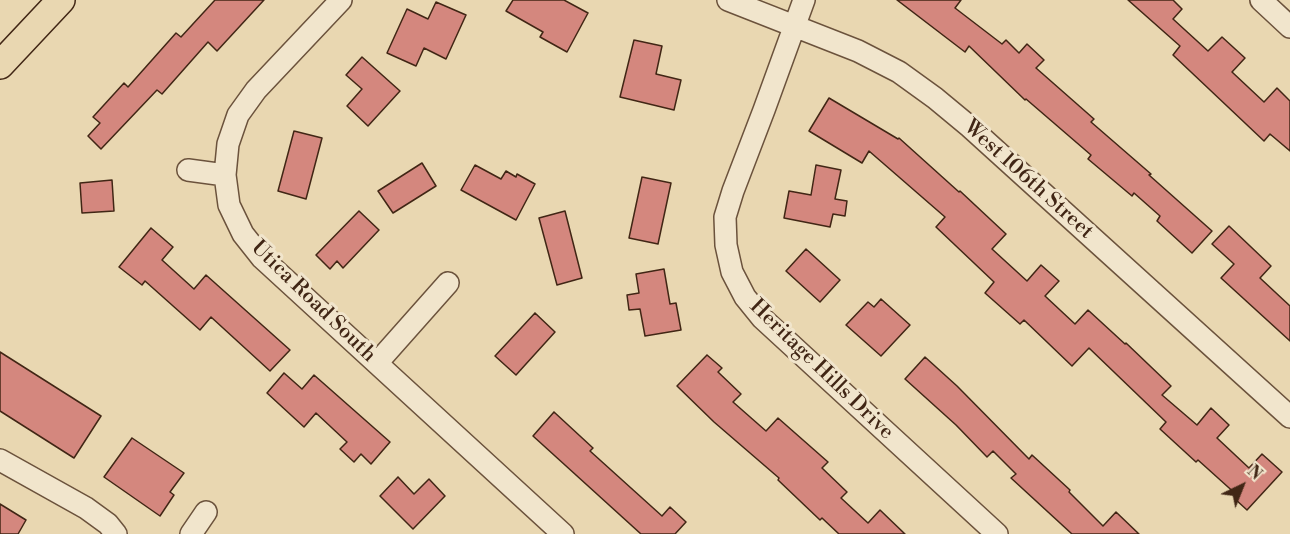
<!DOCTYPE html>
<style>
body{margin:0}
#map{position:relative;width:1290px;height:534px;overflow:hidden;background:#e9d7b1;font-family:"Libre Bodoni",serif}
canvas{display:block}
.north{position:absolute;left:1212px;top:456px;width:60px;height:60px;-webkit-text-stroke:4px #f1e5cc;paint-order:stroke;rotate:43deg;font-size:16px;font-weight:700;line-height:24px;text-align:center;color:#412615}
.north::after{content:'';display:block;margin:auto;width:21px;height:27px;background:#412615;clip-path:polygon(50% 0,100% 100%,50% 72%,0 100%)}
</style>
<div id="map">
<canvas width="1290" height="534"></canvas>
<div class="north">N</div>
</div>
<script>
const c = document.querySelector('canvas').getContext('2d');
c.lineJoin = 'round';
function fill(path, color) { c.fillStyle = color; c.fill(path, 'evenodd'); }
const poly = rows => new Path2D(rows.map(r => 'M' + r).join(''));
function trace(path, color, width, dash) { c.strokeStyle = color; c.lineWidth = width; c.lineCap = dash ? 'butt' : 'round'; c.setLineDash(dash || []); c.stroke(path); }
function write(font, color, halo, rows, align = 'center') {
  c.font = font + ' "Libre Bodoni",serif'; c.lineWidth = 6; c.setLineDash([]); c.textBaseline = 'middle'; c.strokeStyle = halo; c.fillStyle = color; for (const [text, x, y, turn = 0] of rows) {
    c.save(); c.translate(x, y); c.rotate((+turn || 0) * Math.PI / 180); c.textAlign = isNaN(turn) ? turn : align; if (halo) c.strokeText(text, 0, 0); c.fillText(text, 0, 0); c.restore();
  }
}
const building = poly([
 [215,0,264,0,217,51,208,42,162,94,157,90,101,149,88,136,100,123,93,117,124,83,128,87,176,33,181,37,215,0],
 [513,0,564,0,588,13,567,52,540,37,543,32,506,11,513,0],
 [897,0,961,0,955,8,1002,44,1006,40,1019,53,1027,44,1044,60,1036,68,1094,119,1091,122,1151,174,1149,175,1212,231,1192,253,1157,221,1160,216,1134,193,1132,196,1088,159,1091,155,1026,99,1025,100,969,46,965,52,897,0],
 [1128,0,1173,0,1182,9,1173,19,1208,51,1222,37,1245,58,1232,72,1264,102,1277,88,1290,101,1290,151,1270,134,1264,141,1173,55,1180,46,1128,0],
 [436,2,466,15,446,59,424,48,416,66,387,53,407,9,428,19,436,2],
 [634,40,662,46,656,74,681,80,674,110,620,97,634,40],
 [362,57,400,91,368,126,347,106,362,89,346,75,362,57],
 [829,98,898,139,899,138,959,192,960,191,1006,234,992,249,1027,281,1041,265,1059,281,1045,296,1075,324,1088,310,1125,344,1126,343,1171,386,1162,395,1197,425,1211,408,1229,425,1217,438,1249,468,1262,454,1282,472,1247,510,1235,499,1238,496,1198,460,1196,462,1160,429,1166,422,1089,348,1072,366,1024,320,1020,324,985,293,994,282,936,227,945,217,869,151,862,163,809,131,829,98],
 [294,131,322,138,306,199,278,191,294,131],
 [422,163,436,186,393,213,378,191,422,163],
 [475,165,501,179,506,171,516,177,517,174,535,184,516,220,461,190,475,165],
 [816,165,841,170,835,199,847,201,845,216,833,214,830,227,784,218,789,191,811,195,816,165],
 [642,177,671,183,658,244,629,238,642,177],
 [112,180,114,211,82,213,80,183,112,180],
 [359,211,379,230,343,268,337,261,330,269,316,255,359,211],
 [565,211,582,278,557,285,539,218,565,211],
 [1229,226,1271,266,1260,278,1290,306,1290,341,1221,278,1234,264,1212,244,1229,226],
 [151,228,173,247,162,260,194,289,206,275,290,350,270,371,211,317,200,330,145,281,142,285,119,267,151,228],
 [806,249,840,280,820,302,786,271,806,249],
 [664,269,670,304,676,303,681,330,645,336,640,309,629,310,627,295,639,293,636,274,664,269],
 [881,299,910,325,881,356,846,325,868,302,874,307,881,299],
 [535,313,555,332,516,375,495,356,535,313],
 [0,352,101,416,74,458,0,411,0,352],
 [707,355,722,368,718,372,741,394,733,402,766,431,778,418,828,462,822,468,847,492,841,498,868,523,880,510,905,534,839,534,822,518,820,520,778,480,779,478,714,422,677,386,707,355],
 [925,357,957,386,1029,459,1032,455,1070,490,1069,492,1103,526,1116,512,1139,534,1072,534,1011,478,1016,474,993,451,987,457,956,425,905,379,925,357],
 [284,373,302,389,314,375,390,442,371,464,361,454,354,462,340,449,347,442,316,413,304,427,267,393,284,373],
 [554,412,593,448,590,451,662,516,670,507,686,522,675,534,641,534,533,436,554,412],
 [132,438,184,473,170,492,174,495,160,516,104,477,132,438],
 [398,477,414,494,429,479,445,496,413,529,380,496,398,477],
 [0,504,26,520,18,534,0,534,0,504]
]);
const minor = poly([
 [341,0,256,90,238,115,228,144,225,175,229,205,243,234,262,258,563,534],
 [728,0,858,51,899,72,935,98,970,127,1290,417],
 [804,0,764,110,733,191,725,217,726,245,732,272,745,297,762,318,997,534],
 [1261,0,1290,27],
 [188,170,225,175],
 [377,363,448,283],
 [0,460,86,508,108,524,116,534],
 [191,534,206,512]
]);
const major = poly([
 [0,65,61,0]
]);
const streetNames = [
 ["West 106th Street",1028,180,42],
 ["Utica Road South",313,302,44],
 ["Heritage Hills Drive",821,370,44]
];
fill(building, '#d4877e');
trace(building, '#412615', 1.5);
trace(minor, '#6b523c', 24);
trace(major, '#412615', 30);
trace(minor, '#f1e5cc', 21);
trace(major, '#e9d7b1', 27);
write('21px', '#412615', '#f1e5cc', streetNames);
</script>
